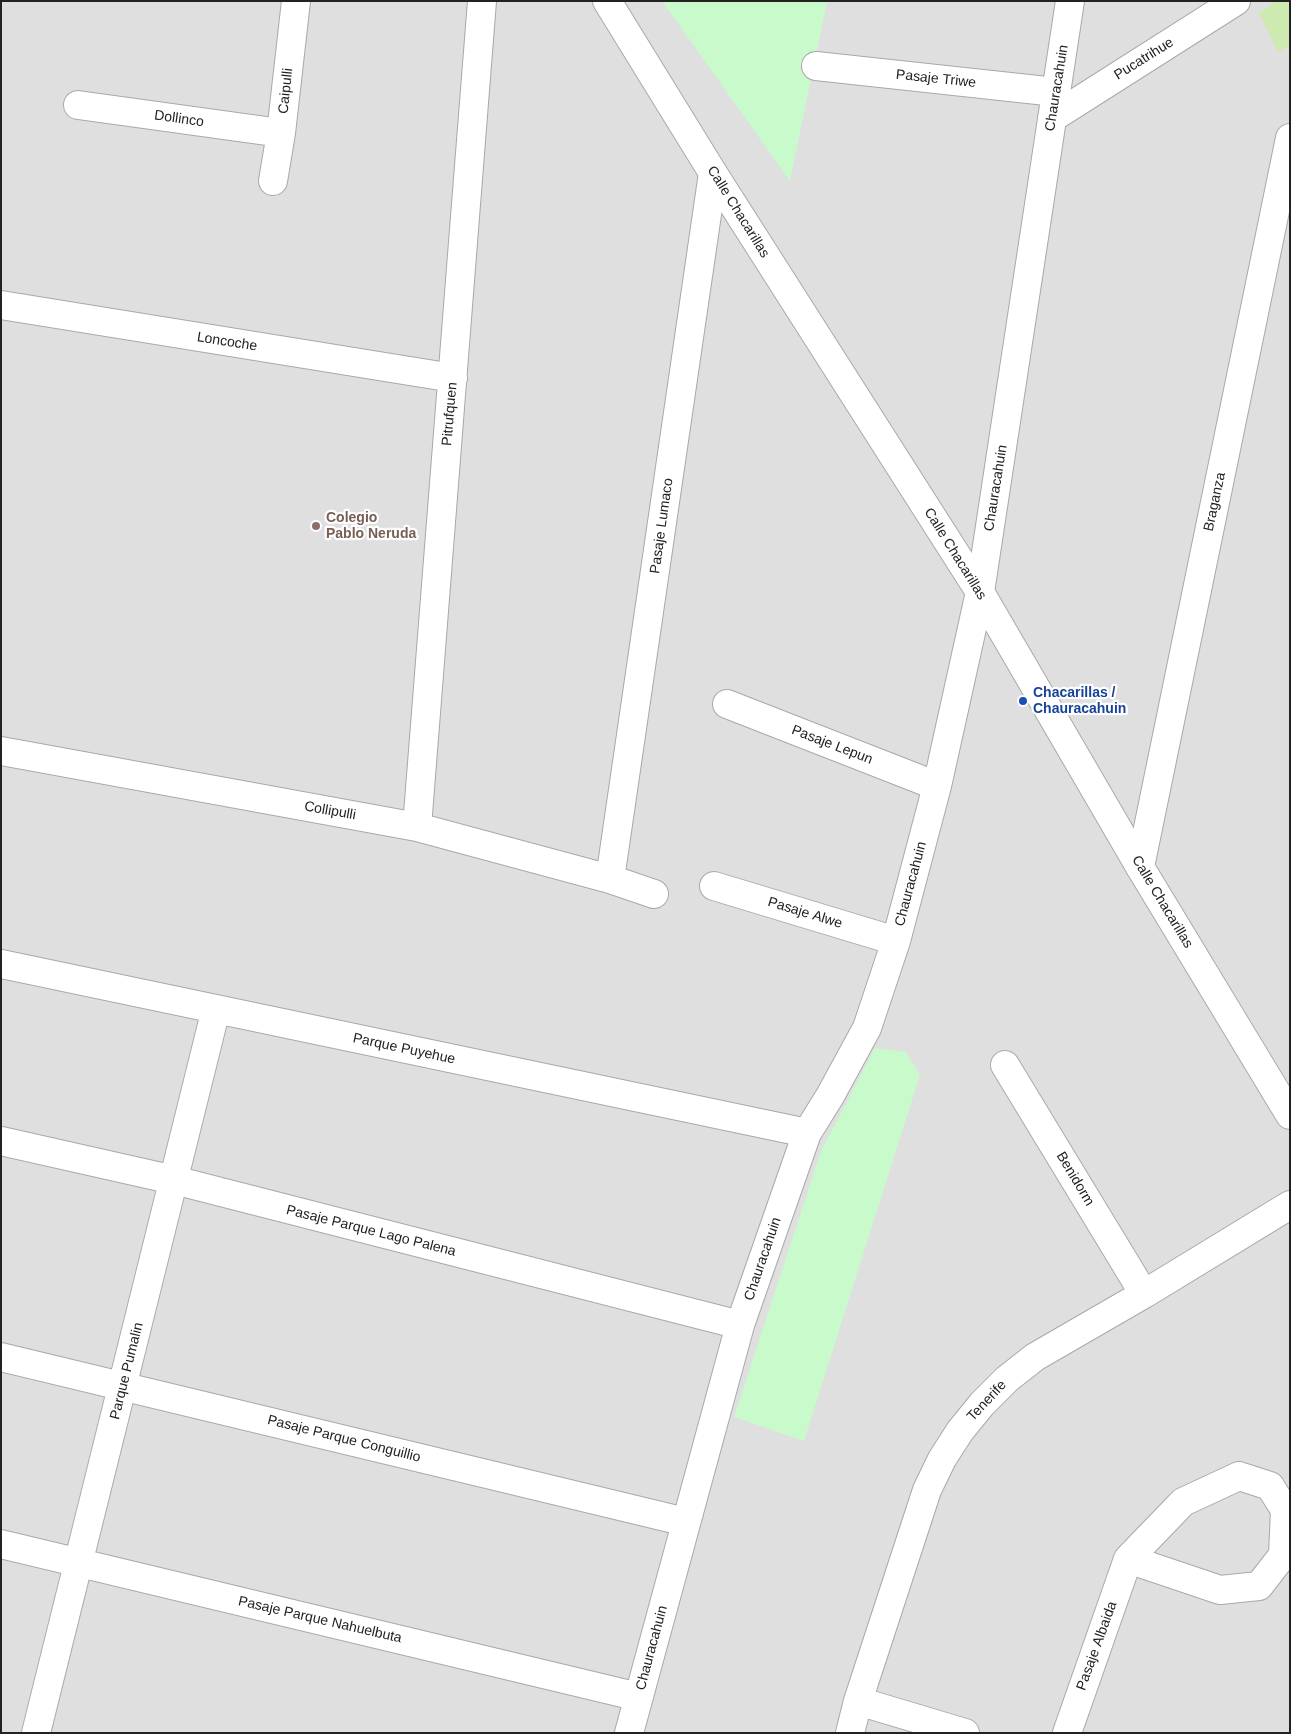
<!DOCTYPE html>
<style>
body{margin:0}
#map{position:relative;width:1291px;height:1734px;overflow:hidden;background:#f2efe9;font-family:Arial,sans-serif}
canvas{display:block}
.frame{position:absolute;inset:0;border:2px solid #222;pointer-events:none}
</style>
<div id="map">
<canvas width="1291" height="1734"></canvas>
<div class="frame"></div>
</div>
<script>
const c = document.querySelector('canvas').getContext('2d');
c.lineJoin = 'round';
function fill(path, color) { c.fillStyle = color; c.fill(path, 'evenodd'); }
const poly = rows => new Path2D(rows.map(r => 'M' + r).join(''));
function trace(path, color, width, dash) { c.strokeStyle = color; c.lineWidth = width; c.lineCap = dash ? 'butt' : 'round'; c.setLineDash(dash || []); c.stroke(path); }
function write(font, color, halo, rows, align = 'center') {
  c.font = font + ' Arial,sans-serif'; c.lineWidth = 4.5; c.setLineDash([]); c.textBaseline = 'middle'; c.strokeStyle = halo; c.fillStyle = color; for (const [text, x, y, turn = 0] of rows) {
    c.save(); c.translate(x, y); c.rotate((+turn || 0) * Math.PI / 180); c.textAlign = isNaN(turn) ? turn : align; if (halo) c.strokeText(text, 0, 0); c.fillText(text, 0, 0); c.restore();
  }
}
const residential = poly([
 [1,1,1290,1,1290,1733,1,1733]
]);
const grass = poly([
 [1276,1,1290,1,1290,45,1278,52,1259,13]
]);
const park = poly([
 [662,1,827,1,790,181],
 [875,1048,906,1052,920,1075,804,1441,734,1417,821,1151]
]);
const minor = poly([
 [816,66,1056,92],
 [78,105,281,133],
 [1052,118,1236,1],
 [273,181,281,133,296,1],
 [1,305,453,378],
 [727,704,937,786],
 [1,751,417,827,610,879,654,894],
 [417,827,482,1],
 [1140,867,1290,138],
 [610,879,713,173],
 [714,886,896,941],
 [1,964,807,1133],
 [1005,1065,1144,1294],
 [1,1141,174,1180,740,1325],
 [1,1357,686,1522],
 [1239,1476,1270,1486,1285,1510,1283,1555,1259,1586,1220,1590,1128,1559,1183,1502,1239,1476],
 [1,1544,639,1697],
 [858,1701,965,1733],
 [36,1733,216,1009],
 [629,1733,740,1325,807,1133,830,1096,867,1028,896,941,937,786,980,592,1070,1],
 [850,1733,858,1701,927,1490,942,1459,960,1431,982,1404,1007,1379,1035,1357,1144,1294,1290,1205],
 [1067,1733,1128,1559]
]);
const tertiary = poly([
 [607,1,713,173,980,592,1140,867,1290,1115]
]);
const markers = [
 [316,526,5,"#8d6e63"],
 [1023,701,5,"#1a4fb4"]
];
const streetNames = [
 ["Pucatrihue",1144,59,-32],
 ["Pasaje Triwe",936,79,6],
 ["Chauracahuin",1057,88,-81],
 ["Caipulli",286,91,-84],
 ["Dollinco",179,119,8],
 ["Calle Chacarillas",738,212,58],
 ["Loncoche",227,342,9],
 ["Pitrufquen",450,414,-85],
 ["Chauracahuin",996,488,-81],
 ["Braganza",1215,502,-78],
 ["Pasaje Lumaco",662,526,-82],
 ["Calle Chacarillas",955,554,58],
 ["Pasaje Lepun",832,745,21],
 ["Collipulli",330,811,10],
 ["Chauracahuin",911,884,-75],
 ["Calle Chacarillas",1162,902,59],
 ["Pasaje Alwe",805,913,17],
 ["Parque Puyehue",404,1049,12],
 ["Benidorm",1075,1179,59],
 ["Pasaje Parque Lago Palena",371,1231,14],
 ["Chauracahuin",763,1259,-71],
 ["Parque Pumalin",127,1371,-76],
 ["Tenerife",987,1401,-47],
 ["Pasaje Parque Conguillio",344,1439,14],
 ["Pasaje Parque Nahuelbuta",320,1620,13],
 ["Pasaje Albaida",1097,1646,-70],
 ["Chauracahuin",652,1648,-75]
];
const educationNames = [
 ["Colegio",326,518],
 ["Pablo Neruda",326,534]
];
const transitNames = [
 ["Chacarillas /",1033,693],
 ["Chauracahuin",1033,709]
];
fill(residential, '#e0dfdf');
fill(grass, '#cdebb0');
fill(park, '#c8facc');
trace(minor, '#a9a9a9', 30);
trace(tertiary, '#a9a9a9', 30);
trace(minor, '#fff', 28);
trace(tertiary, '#fff', 28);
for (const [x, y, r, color] of markers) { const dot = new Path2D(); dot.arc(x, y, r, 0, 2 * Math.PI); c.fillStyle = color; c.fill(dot); trace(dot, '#fff', 2); }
write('14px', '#222', '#fff', streetNames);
write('bold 14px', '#785e54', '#fff', educationNames, 'left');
write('bold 14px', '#164399', '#fff', transitNames, 'left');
</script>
